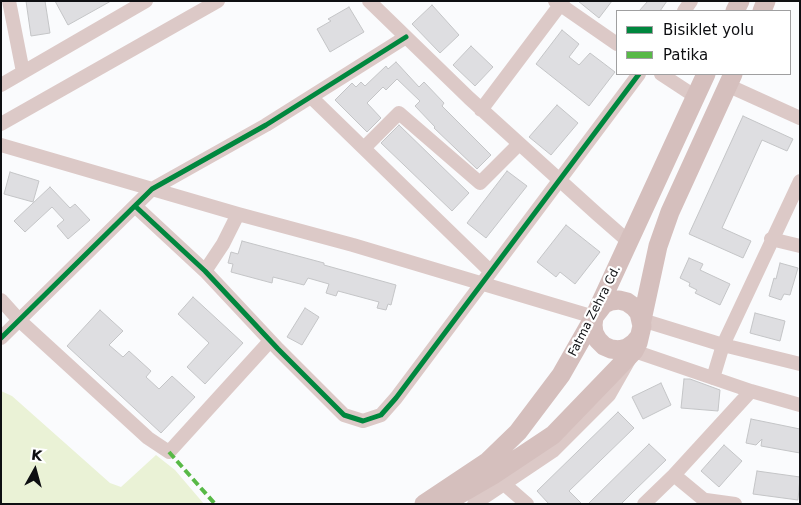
<!DOCTYPE html>
<style>
body{margin:0}
#map{position:relative;width:801px;height:505px;overflow:hidden;background:#fafbfd;font-family:"DejaVu Sans",sans-serif}
canvas{display:block}
.frame{position:absolute;inset:0;border:2px solid #0e0f12;pointer-events:none}
.legend{position:absolute;left:616px;top:10px;width:175px;height:65px;box-sizing:border-box;background:#fff;border:1px solid #9f9fa0;margin:0;padding:6px 9px;list-style:none;font-size:15px;color:#0e0f12}
.legend li{display:flex;align-items:center;gap:10px;height:25px}
.legend b{width:25px;border:1px solid #9f9fa0}
.north{position:absolute;left:10px;top:445px;width:50px;height:50px;-webkit-text-stroke:4px #fff;paint-order:stroke;rotate:7deg;font-size:14px;font-weight:700;line-height:20px;text-align:center;color:#0e0f12}
.north::after{content:'';display:block;margin:auto;width:18px;height:22px;background:#0e0f12;clip-path:polygon(50% 0,100% 100%,50% 72%,0 100%)}
</style>
<div id="map">
<canvas width="801" height="505"></canvas>
<div class="frame"></div>
<ul class="legend">
<li><b style="height:6px;background:#00873e"></b>Bisiklet yolu</li>
<li><b style="height:6px;background:#58b947"></b>Patika</li>
</ul>
<div class="north">K</div>
</div>
<script>
const c = document.querySelector('canvas').getContext('2d');
c.lineJoin = 'round';
function fill(path, color) { c.fillStyle = color; c.fill(path, 'evenodd'); }
const poly = rows => new Path2D(rows.map(r => 'M' + r).join(''));
function trace(path, color, width, dash) { c.strokeStyle = color; c.lineWidth = width; c.lineCap = dash ? 'butt' : 'round'; c.setLineDash(dash || []); c.stroke(path); }
function write(font, color, halo, rows, align = 'center') {
  c.font = font + ' "DejaVu Sans",sans-serif'; c.lineWidth = 4.5; c.setLineDash([]); c.textBaseline = 'middle'; c.strokeStyle = halo; c.fillStyle = color; for (const [text, x, y, turn = 0] of rows) {
    c.save(); c.translate(x, y); c.rotate((+turn || 0) * Math.PI / 180); c.textAlign = isNaN(turn) ? turn : align; if (halo) c.strokeText(text, 0, 0); c.fillText(text, 0, 0); c.restore();
  }
}
const green = poly([
 [1,391,12,396,110,483,121,487,156,455,175,470,204,504,1,504]
]);
const building = poly([
 [26,1,45,1,50,33,31,36,26,1],
 [55,1,111,1,68,25,55,1],
 [578,1,612,1,599,18,578,1],
 [648,1,667,1,660,11,639,11,648,1],
 [432,5,459,35,440,53,412,24,432,5],
 [349,7,364,32,330,52,317,29,331,21,328,19,349,7],
 [562,30,579,44,569,57,579,65,590,53,615,72,589,106,536,64,562,30],
 [471,46,493,67,475,86,453,65,471,46],
 [396,62,419,87,424,82,444,103,442,106,491,155,477,169,434,128,435,127,415,106,420,101,397,79,386,90,383,87,367,103,381,118,367,132,335,100,352,83,356,87,361,82,365,86,386,66,388,69,396,62],
 [557,105,578,123,551,155,529,137,557,105],
 [743,116,793,139,787,151,762,140,722,228,751,241,743,258,689,234,743,116],
 [399,125,469,193,452,211,381,143,399,125],
 [507,171,527,186,486,238,467,223,507,171],
 [10,172,39,181,33,202,4,194,10,172],
 [50,187,70,208,75,204,90,220,68,239,57,226,64,220,52,207,25,232,14,221,50,187],
 [566,225,600,252,575,284,560,272,556,277,537,262,566,225],
 [242,241,324,263,324,265,396,285,391,305,388,304,386,310,377,308,379,302,338,291,336,296,326,293,329,284,308,278,304,285,273,277,272,283,231,272,233,264,228,263,231,252,238,254,242,241],
 [689,258,703,264,700,270,730,284,720,305,695,293,697,290,689,286,690,283,680,278,689,258],
 [780,263,798,268,790,295,784,294,781,300,769,296,774,278,776,279,780,263],
 [193,297,243,343,205,384,187,367,209,343,178,314,193,297],
 [305,308,319,317,302,345,287,337,305,308],
 [100,310,123,331,109,345,123,357,129,351,151,371,146,377,159,389,172,376,195,397,161,433,67,346,100,310],
 [755,313,785,321,780,341,750,333,755,313],
 [684,379,690,379,720,390,718,411,681,408,684,379],
 [661,383,671,405,643,419,632,397,661,383],
 [618,412,634,428,569,491,582,504,549,504,537,491,618,412],
 [751,419,800,429,800,453,761,446,762,439,756,445,746,443,751,419],
 [649,444,666,460,633,492,621,504,588,504,649,444],
 [724,445,742,461,719,487,701,471,724,445],
 [757,471,800,477,798,500,753,494,757,471]
]);
const minor = poly([
 [9,1,23,72],
 [369,1,469,98,597,214,629,242],
 [555,1,617,44],
 [684,11,691,1],
 [661,74,696,97],
 [1,85,146,1],
 [727,85,800,118],
 [311,97,490,271],
 [481,110,563,1],
 [1,124,218,1],
 [1,145,238,214,353,245,594,317],
 [364,148,399,113,480,183,519,144],
 [135,206,205,271,278,349,344,415,363,421,381,415,396,398,639,74],
 [771,239,800,246],
 [205,271,223,244,238,214],
 [1,300,19,320,148,438,169,452,270,341],
 [642,320,723,345,800,364],
 [1,338,152,189,266,125,406,37],
 [713,378,723,345,800,181],
 [674,475,709,504],
 [504,484,527,504],
 [706,500,735,504],
 [474,504,553,451,609,395,634,351,751,391,800,405],
 [644,504,674,475,751,391]
]);
const secondary = poly([
 [735,11,740,1],
 [762,11,766,1],
 [642,320,658,246,670,212,733,74],
 [450,500,493,475,553,435,634,351,638,343,642,326,639,313,634,307,627,302,619,300,611,301,604,304,594,317,593,325,594,333,598,340,604,346,611,349,619,350,627,348,634,343,639,337],
 [424,504,487,462,518,432,561,375,594,317,706,74]
]);
const quiet = poly([
 [169,452,215,504]
]);
const cycleway = poly([
 [135,206,205,271,278,349,344,415,363,421,381,415,396,398,639,74],
 [1,338,152,189,266,125,406,37]
]);
const streetNames = [
 ["Fatma Zehra Cd.",595,311,-63]
];
fill(green, '#eaf2d6');
fill(building, '#dedee1');
trace(building, '#c4c5c7', 1);
trace(minor, '#dcc9c7', 14);
trace(secondary, '#d5bfbd', 19);
trace(quiet, '#58b947', 4, [8, 4]);
trace(cycleway, '#00873e', 5);
write('12px', '#0e0f12', '#fff', streetNames);
</script>
